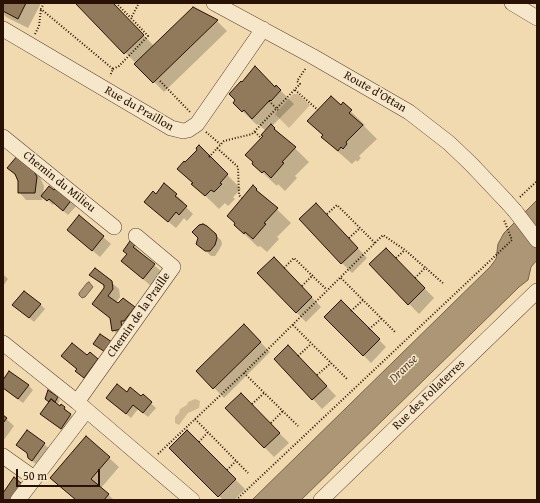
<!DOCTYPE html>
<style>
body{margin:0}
#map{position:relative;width:540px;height:503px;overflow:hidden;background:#f1daaf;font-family:"Gentium Book Plus",serif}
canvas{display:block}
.frame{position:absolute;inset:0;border:4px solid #291203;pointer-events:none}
.scale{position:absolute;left:16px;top:469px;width:84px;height:18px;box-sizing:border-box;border:2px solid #291203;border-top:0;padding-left:5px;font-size:12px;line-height:14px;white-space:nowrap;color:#291203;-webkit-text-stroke:3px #f6e7cb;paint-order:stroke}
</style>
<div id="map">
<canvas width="540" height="503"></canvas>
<div class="frame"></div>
<div class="scale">50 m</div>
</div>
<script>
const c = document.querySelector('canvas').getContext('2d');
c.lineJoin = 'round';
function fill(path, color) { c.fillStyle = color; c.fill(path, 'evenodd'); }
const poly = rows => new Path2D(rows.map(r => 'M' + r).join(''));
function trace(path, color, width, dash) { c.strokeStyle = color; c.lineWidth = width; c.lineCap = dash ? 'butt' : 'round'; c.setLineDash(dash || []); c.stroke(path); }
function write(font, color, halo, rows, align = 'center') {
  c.font = font + ' "Gentium Book Plus",serif'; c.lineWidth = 3; c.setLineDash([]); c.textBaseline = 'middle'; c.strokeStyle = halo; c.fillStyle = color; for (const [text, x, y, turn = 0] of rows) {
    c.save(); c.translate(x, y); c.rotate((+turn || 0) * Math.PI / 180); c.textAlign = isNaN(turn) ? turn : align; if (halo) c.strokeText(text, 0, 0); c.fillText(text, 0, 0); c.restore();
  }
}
const green = poly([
 [293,94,298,94,310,105,289,128,275,114],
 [195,399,200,401,199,408,188,413,179,425,175,423,175,417,179,413,180,409,187,405,188,402]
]);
const water = poly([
 [537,200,537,260,531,267,528,280,519,287,301,500,252,500,490,267,496,259,498,244,504,233,537,200],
 [89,282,93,287,85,297,82,298,79,295,79,293,87,283,89,282]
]);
const shadow = poly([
 [3,3,41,3,28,28,6,17,3,13],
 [77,3,112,3,154,46,193,8,217,21,227,31,164,92],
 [275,88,280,90,294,104,272,126,309,162,295,176,297,178,285,191,278,184,277,186,253,164,266,131,258,124,257,125,234,103],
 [343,104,365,125,364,126,377,139,359,156,361,158,357,162,356,160,352,164,336,150,309,121,341,106],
 [199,146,241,189,233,197,235,199,228,206,225,203,219,209,178,169,185,164,199,150],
 [18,156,38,173,44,186,43,195,49,188,78,204,68,215,54,203,53,205,43,196,42,200,26,200,19,192,19,181,17,177,8,168],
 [165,185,184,202,183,204,193,214,187,221,184,218,176,228,153,209,156,195],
 [253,186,291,223,277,237,279,239,267,252,260,246,258,247,235,225],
 [326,214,367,258,352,273,342,263],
 [79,216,111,244,100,257,68,230],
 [215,235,221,240,222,244,219,250,215,256,211,256,203,248],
 [134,245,141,253,141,254,162,272,151,286,122,261],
 [386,249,434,298,419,314,370,264],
 [284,268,321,307,306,322,296,312],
 [3,274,8,279,3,286],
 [91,275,111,282,119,289,120,297,116,303,134,308,141,315,121,338,113,330,112,320,93,304,105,287],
 [341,302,386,347,371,363,326,317],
 [40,304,45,309,34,322,14,305],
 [244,325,270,352,224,398,198,371],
 [90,353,98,360,92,384,62,356,87,357],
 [298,356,336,396,322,409,313,399],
 [3,381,28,385,33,390,23,403,3,388],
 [49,391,60,400,57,405,60,407,61,405,65,408,75,420,66,433,41,414,50,402],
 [127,393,141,398,143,396,156,408,148,417,138,409,131,418,112,402],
 [241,394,289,443,274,457,226,408],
 [3,416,14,426,3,441],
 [27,431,50,449,37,465,29,458,28,454,17,445],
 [187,432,245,489,234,500,223,500,171,448],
 [109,458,119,467,101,488,114,500,76,500,52,478]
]);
const building = poly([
 [3,3,26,3,18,19,3,11,3,3],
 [75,3,113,3,144,35,124,54,75,3],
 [193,7,218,20,153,83,134,64,193,7],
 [255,66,275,87,276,85,281,90,271,101,270,100,252,119,244,110,242,112,233,103,235,100,229,94,241,81,242,82,255,66],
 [331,96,341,105,343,102,352,110,349,113,363,125,346,142,347,144,343,149,341,147,338,151,321,137,323,135,307,121,331,96],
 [271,124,275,128,274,129,296,147,282,162,284,163,271,178,264,171,262,173,252,164,253,162,245,155,263,136,261,135,271,124],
 [199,145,228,174,220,183,222,184,214,192,211,190,205,196,191,184,193,183,177,169,184,161,185,162,197,150,196,148,199,145],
 [18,155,31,165,37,177,35,193,18,193,18,181,15,174,7,168,18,155],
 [164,183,177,194,175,196,187,206,179,215,176,212,168,222,144,202,153,191,156,194,164,183],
 [58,185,73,198,63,211,49,199,47,201,41,196,49,186,54,190,58,185],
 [253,185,257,189,256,190,278,208,264,223,266,224,253,239,245,232,244,234,234,225,235,223,227,216,253,185],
 [316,203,358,248,341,264,299,219,316,203],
 [79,215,104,236,92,251,67,230,79,215],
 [203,224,207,226,216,234,217,238,215,245,210,251,205,251,196,244,198,238,192,232,199,225,203,224],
 [130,241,135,245,133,247,155,264,143,279,121,261,127,254,123,251,130,241],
 [386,248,425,288,408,305,369,264,386,248],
 [274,257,312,297,296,313,257,273,274,257],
 [95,268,112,281,113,289,108,296,118,303,123,298,135,307,124,321,121,321,122,329,112,331,110,318,92,304,104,288,104,285,89,275,95,268],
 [24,291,41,304,29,318,12,305,24,291],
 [341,300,380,339,363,356,324,317,341,300],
 [244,324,261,342,213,389,196,371,244,324],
 [100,334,112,342,105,352,93,344,100,334],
 [72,343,87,355,90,352,98,359,84,378,75,371,77,369,61,356,72,343],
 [288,345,327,386,312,400,274,359,288,345],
 [9,371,29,385,18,399,3,388,3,380,9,371],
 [117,384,127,392,130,387,141,396,143,394,152,402,143,413,133,405,126,414,106,398,117,384],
 [48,390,58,397,55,402,51,399,49,402,45,399,48,390],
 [241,393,280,433,264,448,225,408,241,393],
 [51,399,60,406,61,404,65,407,64,409,71,414,61,429,40,414,51,399],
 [3,415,7,418,3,423,3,415],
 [27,430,45,443,32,461,28,458,27,453,16,445,27,430],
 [187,430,236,479,218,497,169,448,187,430],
 [86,436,110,457,91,479,109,494,104,500,76,500,50,478,86,436],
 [14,477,22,484,11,500,3,500,3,493,14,477]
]);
const path = poly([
 [44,3,41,9,113,69,110,76],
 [116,3,131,18],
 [35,34,39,26,41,9],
 [113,69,119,66,148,36,131,18,139,3],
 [160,81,190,112],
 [295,90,318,110],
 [269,101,278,110],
 [206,132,220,144],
 [255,132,261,138],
 [217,148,238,167,239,195,243,199],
 [209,157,224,141,252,134,300,84,297,81,306,68],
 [520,197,537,181],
 [327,214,337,205,375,243],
 [349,238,360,228],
 [396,258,405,250],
 [284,268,294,258,327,290],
 [341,278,396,333],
 [415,278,426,267],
 [302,286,313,275],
 [351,311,363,300],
 [293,325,348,380],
 [369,329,381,319],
 [298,356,311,344],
 [244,373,298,426],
 [317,375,331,363],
 [252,404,264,393],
 [195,419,248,473],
 [271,423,283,411],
 [199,442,208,432],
 [158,454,244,373,383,235,405,250,444,284],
 [227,470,236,461],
 [236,500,512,240,504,220]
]);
const minor = poly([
 [214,3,312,56,409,112,449,143,471,164,506,201],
 [512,3,537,18],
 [3,29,171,128,183,131,188,130,197,124,263,29],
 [3,137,114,227],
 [515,211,537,240],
 [3,343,77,402,192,500],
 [77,402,173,267,136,236],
 [3,456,34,478],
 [18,500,86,411],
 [321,500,537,291]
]);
const minorBridge = poly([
 [506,201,515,211]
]);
const streetNames = [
 ["Route d'Ottan",375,92,30],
 ["Rue du Praillon",139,109,30],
 ["Chemin du Milieu",59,182,39],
 ["Chemin de la Praille",139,315,-55],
 ["Rue des Follaterres",429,395,-44]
];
const waterNames = [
 ["Dranse",404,369,-45]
];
fill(green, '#cfb892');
fill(water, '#ad9675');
trace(water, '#786147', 1);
fill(shadow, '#0003');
fill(building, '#917a5c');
trace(building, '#291203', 1);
trace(minor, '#5b442e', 16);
trace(path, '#291203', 2, [1, 2]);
trace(minor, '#f6e7cb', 15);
trace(minorBridge, '#5b442e', 16, []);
trace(minorBridge, '#f6e7cb', 15);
write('12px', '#291203', '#f6e7cb', streetNames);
write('italic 13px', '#5e4731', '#f6e7cb', waterNames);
</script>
